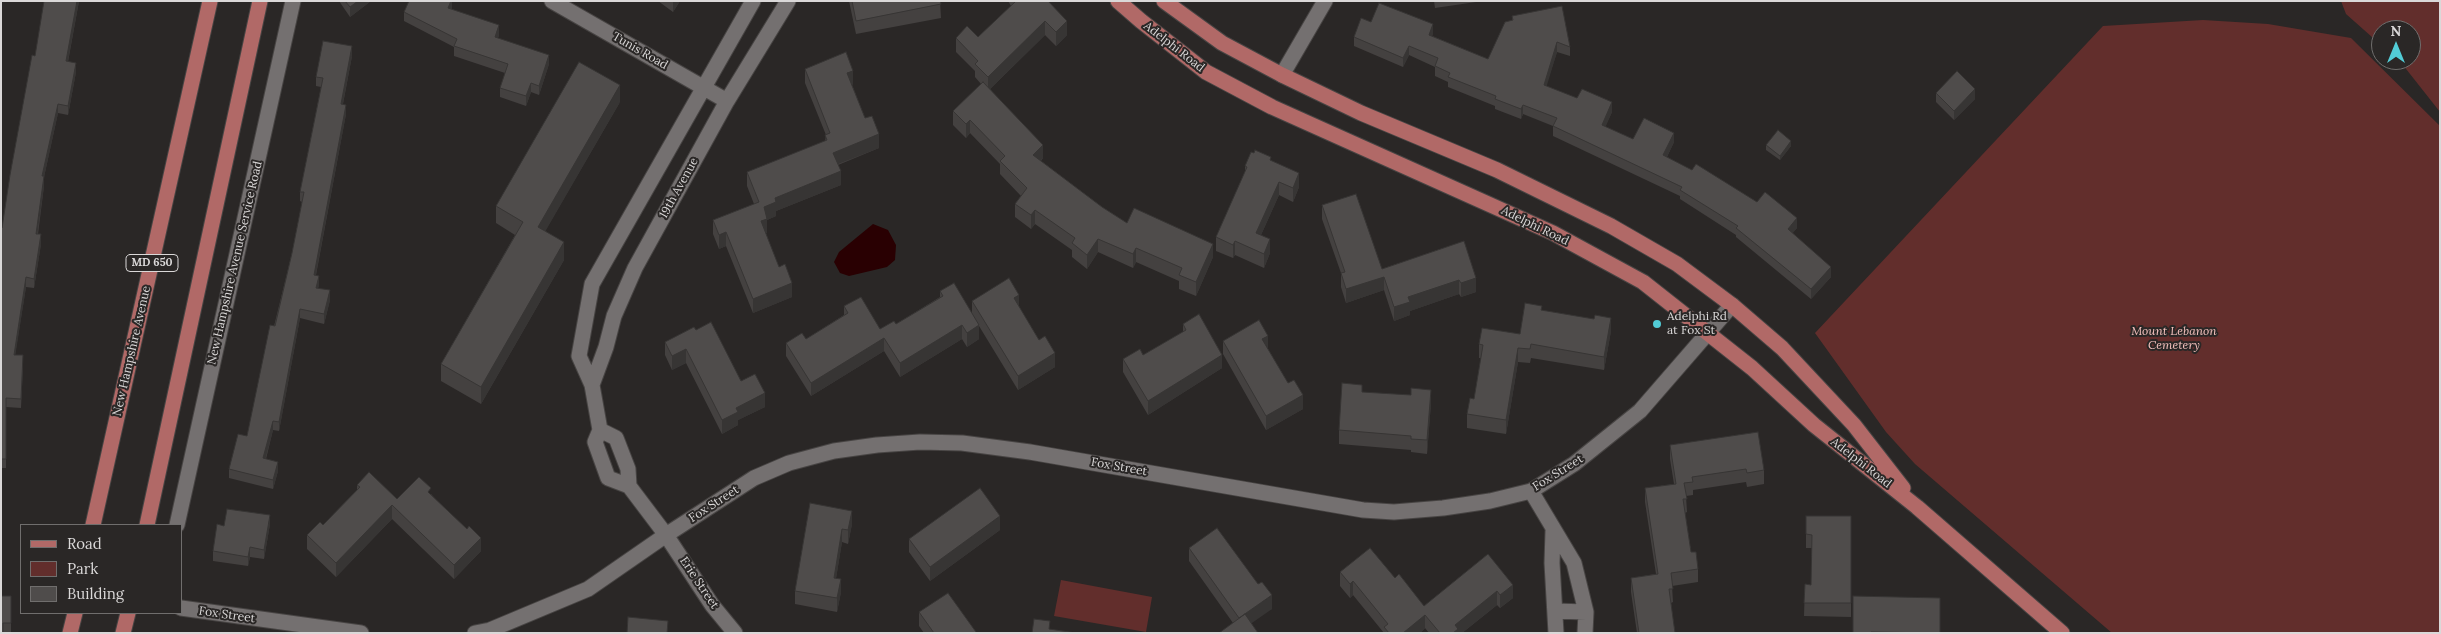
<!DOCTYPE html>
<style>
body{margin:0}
#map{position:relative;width:2441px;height:634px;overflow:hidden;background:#2a2726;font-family:Lora,serif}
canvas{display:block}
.frame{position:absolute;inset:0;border:2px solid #dad8d8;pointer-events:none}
.legend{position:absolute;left:20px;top:524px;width:162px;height:90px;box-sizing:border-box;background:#2a2726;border:1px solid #706e6d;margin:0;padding:6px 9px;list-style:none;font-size:15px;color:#dad8d8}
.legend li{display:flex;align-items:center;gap:10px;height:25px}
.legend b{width:25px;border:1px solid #706e6d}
.north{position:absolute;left:2371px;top:20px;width:50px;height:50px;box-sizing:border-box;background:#2a2726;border:1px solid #706e6d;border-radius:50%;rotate:0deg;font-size:14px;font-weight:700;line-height:20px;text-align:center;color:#dad8d8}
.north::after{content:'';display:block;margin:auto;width:18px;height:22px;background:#52ccd6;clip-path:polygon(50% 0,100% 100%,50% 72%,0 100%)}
</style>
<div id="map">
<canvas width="2441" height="634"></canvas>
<div class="frame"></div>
<ul class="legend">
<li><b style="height:6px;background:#b16967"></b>Road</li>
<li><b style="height:14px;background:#622e2c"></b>Park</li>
<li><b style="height:14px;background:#4f4c4b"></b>Building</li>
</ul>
<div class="north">N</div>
</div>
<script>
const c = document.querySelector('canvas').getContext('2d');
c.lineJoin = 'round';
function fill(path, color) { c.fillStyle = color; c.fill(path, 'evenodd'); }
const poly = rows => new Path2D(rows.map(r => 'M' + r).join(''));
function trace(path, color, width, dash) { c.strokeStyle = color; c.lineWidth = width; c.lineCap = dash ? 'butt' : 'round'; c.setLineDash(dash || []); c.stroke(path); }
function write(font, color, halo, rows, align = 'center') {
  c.font = font + ' Lora,serif'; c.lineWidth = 4; c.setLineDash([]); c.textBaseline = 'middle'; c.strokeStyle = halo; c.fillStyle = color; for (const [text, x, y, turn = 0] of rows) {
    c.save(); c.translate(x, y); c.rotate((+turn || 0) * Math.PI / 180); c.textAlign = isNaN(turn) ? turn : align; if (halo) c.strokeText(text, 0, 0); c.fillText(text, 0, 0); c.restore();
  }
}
const green = poly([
 [2341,1,2440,1,2440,112,2399,60,2411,60,2411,30,2381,30,2381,45,2346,14],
 [2203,20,2268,24,2351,38,2440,126,2440,633,2112,633,1915,464,1886,432,1815,333,2103,26],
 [1061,580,1152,597,1146,632,1054,616]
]);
const water = poly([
 [873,224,888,230,896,245,895,260,887,267,849,276,840,273,834,262,839,252]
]);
const minor = poly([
 [552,1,727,101],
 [1282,75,1325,1],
 [592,385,606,347,614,316,635,268,727,101,788,1],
 [600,430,616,438,628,469,629,486],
 [1531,491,1574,563,1586,612,1585,633],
 [177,525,293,1],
 [1553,531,1552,563,1556,633],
 [181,608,361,633],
 [1555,611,1586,612],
 [475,633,490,630,588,589,666,535,754,478,789,463,834,451,877,445,920,442,962,443,1030,452,1363,510,1394,512,1443,508,1490,501,1531,491,1574,464,1640,411,1732,305],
 [735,633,712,605,666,535,629,486,608,478,595,442,600,430,592,385,579,356,592,284,753,1]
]);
const major = poly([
 [1118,1,1141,21,1206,72,1272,107,1553,233,1643,282,1752,368,1814,425,1917,507,2062,633],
 [1164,1,1222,43,1282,75,1361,113,1497,170,1611,226,1677,264,1732,305,1782,348,1854,425,1903,488],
 [93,525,210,1],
 [147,525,260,1],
 [70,633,75,613],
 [123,633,128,613]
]);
const wall = poly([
 [79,1,68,62,76,72,68,115,58,113,44,177,44,186,38,234,41,244,34,288,26,287,15,355,23,365,21,408,6,407,6,468,1,468,1,228,2,228,35,56],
 [339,1,371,1,350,17],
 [452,1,452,9,499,35,498,38,549,64,539,95,531,92,526,106,500,97,500,88,505,73,454,56,454,47,404,21,404,12],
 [658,1,680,1,673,12],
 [849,1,940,1,941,18,856,34],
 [1008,1,1048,1,1067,35,1056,46,1045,35,990,89,1043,158,1041,161,1102,207,1127,223,1213,257,1196,296,1179,289,1179,281,1136,262,1133,268,1098,252,1087,269,1072,257,1072,250,1035,224,1031,229,1015,217,1015,204,1021,196,1000,174,1000,164,970,133,966,138,953,125,953,111,981,84,975,77,975,71,956,52,956,38,978,37,1011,6],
 [1434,1,1483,1,1435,8],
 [1512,16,1570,47,1570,56,1557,52,1546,86,1612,112,1605,127,1633,139,1674,142,1667,157,1797,228,1792,233,1831,277,1811,299,1736,237,1736,235,1680,199,1680,196,1553,136,1553,126,1523,114,1521,119,1495,109,1495,106,1448,87,1448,82,1435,76,1435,67,1409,55,1403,67,1354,46,1354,37,1371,22,1433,34,1432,36,1488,59,1512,20],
 [352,56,343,104,346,114,316,275,319,285,318,288,330,300,324,324,300,318,279,431,273,430,266,459,278,471,273,489,229,478,229,469,247,436,292,253,302,202,300,201,300,192,321,87,316,86,316,77],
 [805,69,853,84,852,85,865,118,879,148,838,165,841,185,776,211,776,216,767,220,767,233,765,233,779,267,792,297,753,313,726,246,719,249,713,234,713,220,754,204,747,186,747,172,825,141,826,135,805,83],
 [1936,93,1975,99,1954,120,1936,102],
 [620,102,545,231,564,260,481,404,441,381,441,364,515,235,496,223,496,206],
 [1766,145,1791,146,1780,160,1766,150],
 [1271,161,1299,187,1293,202,1279,195,1261,235,1270,253,1264,268,1235,255,1233,258,1216,251,1216,237,1245,172,1245,166],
 [1322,205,1382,269,1464,241,1476,292,1461,297,1459,294,1410,311,1410,315,1394,321,1384,290,1346,303,1341,287,1341,273,1322,219],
 [940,291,972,314,972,301,1019,307,1055,367,1018,390,979,326,979,339,967,347,962,339,900,377,884,351,811,396,786,356,786,343,806,339,844,315,844,306,880,329,896,324,940,297],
 [1542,310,1611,331,1604,370,1531,358,1530,363,1518,362,1506,434,1467,428,1467,414,1474,399,1481,358,1479,358,1479,344,1520,334],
 [1183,324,1222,368,1148,415,1123,372,1123,359,1143,355,1183,332],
 [696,330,741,381,765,407,738,420,738,425,722,434,686,363,672,370,665,355,665,342],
 [1223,341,1268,349,1303,409,1266,430,1223,354],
 [1362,392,1431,403,1427,454,1411,452,1411,450,1339,444,1339,430],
 [1670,445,1764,470,1764,484,1747,487,1746,482,1693,490,1693,495,1686,496,1687,512,1685,513,1691,552,1698,569,1698,582,1672,586,1673,602,1671,603,1675,633,1637,633,1631,592,1631,578,1656,574,1645,502,1645,488,1674,484,1670,459],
 [357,485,397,499,431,494,481,551,454,579,392,519,336,577,307,549,307,535,323,525,357,490],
 [810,503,852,524,848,544,842,542,836,578,841,592,837,612,795,604,795,591],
 [1806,516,1851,516,1851,617,1804,616,1805,584,1811,585,1812,548,1806,548],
 [270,524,264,559,250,557,248,566,213,561,213,551,224,526],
 [1000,530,930,581,909,552,909,539],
 [1189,548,1272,609,1233,623,1189,561],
 [1488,554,1513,598,1500,608,1497,605,1462,633,1429,633,1425,628,1420,633,1384,633,1353,595,1350,598,1340,586,1340,572,1395,578,1424,606],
 [1,596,11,596,11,633,1,633],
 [1853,596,1940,633,1853,633],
 [919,612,976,633,924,633,919,626]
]);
const shadedWall = poly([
 [77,1,79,1,66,71,66,61],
 [358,1,371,1,350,17,350,7],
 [451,1,452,1,452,9,448,8],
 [673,1,680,1,673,12],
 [1045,21,1045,35,988,91,988,77],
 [1067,21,1067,35,1056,46,1056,32],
 [1433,24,1433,34,1429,45,1429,35],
 [499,25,499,35,495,46,495,37],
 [1557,42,1557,52,1544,95,1544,85],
 [352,46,352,56,341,113,341,104],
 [1409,46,1409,55,1403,67,1403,58],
 [549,55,549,64,539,95,539,86],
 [76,63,76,72,68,115,68,106],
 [853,71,853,84,847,87,847,73],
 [531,83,531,92,526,106,526,96],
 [620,85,620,102,538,244,538,227],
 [1975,89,1975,99,1954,120,1954,111],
 [1612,102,1612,112,1602,135,1602,125],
 [58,104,58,113,44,177,44,186,36,243,36,234,42,176],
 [346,105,346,114,314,284,314,275],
 [1523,105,1523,114,1521,119,1521,109],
 [970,120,970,133,966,138,966,124],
 [1674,133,1674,142,1663,165,1663,155],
 [879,134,879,148,833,166,833,153],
 [1791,141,1791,146,1780,160,1780,156],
 [1043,145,1043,158,1033,168,1033,155],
 [841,171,841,185,776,211,776,216,767,220,767,233,761,235,761,221,764,207,775,198],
 [1299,173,1299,187,1293,202,1293,188],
 [1279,182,1279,195,1256,246,1256,233],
 [1035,210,1035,224,1031,229,1031,215],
 [1797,218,1797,228,1788,239,1788,229],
 [726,232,726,246,719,249,719,235],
 [41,234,41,244,34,288,34,279],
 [1098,239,1098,252,1087,269,1087,255],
 [1270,239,1270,253,1264,268,1264,254],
 [1235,241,1235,255,1233,258,1233,245],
 [564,242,564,260,481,404,481,387],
 [1213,244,1213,257,1196,296,1196,282],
 [1136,248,1136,262,1133,268,1133,254],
 [1831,267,1831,277,1811,299,1811,289],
 [319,276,319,285,316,297,316,288],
 [26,277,26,287,14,364,14,355],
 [1384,277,1384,290,1346,303,1346,289],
 [1476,278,1476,292,1461,297,1461,283],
 [1459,280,1459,294,1410,311,1410,315,1394,321,1394,307,1408,297],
 [792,283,792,297,753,313,753,299],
 [330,290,330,300,324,324,324,314],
 [1019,295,1019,308,1014,298],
 [300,309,300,318,279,431,279,422],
 [1611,318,1611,331,1604,370,1604,357],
 [962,325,962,339,900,377,900,363],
 [979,325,979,339,967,347,967,333],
 [1268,336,1268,349,1262,339],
 [884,338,884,351,811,396,811,383],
 [1518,348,1518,362,1506,434,1506,420],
 [686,349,686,363,672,370,672,356],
 [1055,353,1055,367,1018,390,1018,376],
 [1222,355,1222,368,1148,415,1148,401],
 [1431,390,1431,403,1427,454,1427,440],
 [765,393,765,407,738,420,738,425,722,434,722,420,736,408],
 [1303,395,1303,409,1266,430,1266,416],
 [273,421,273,430,263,468,263,458],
 [278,462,278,471,273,489,273,480],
 [392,505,392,519,336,577,336,563],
 [852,511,852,524,848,544,848,530],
 [270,515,270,524,264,559,264,550],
 [1000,516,1000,530,930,581,930,567],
 [842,529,842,542,834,591,834,578],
 [481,538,481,551,454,579,454,565],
 [250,547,250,557,248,566,248,557],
 [841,579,841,592,837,612,837,598],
 [1353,581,1353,595,1350,598,1350,584],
 [1513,585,1513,598,1500,608,1500,595],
 [1497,591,1497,605,1462,633,1453,633,1455,625],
 [1272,595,1272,609,1239,632,1239,618],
 [1425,615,1425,628,1420,633,1403,633]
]);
const building = poly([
 [44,1,77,1,66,61,76,63,68,106,58,104,42,176,44,176,36,234,41,234,34,279,26,277,14,355,23,355,21,399,6,398,6,459,1,459,1,228,2,228,10,175,32,55,35,56,44,1],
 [345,1,358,1,350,7,345,1],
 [409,1,451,1,448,8,499,25,495,37,549,55,539,86,531,83,526,96,500,88,508,64,454,46,457,39,404,12,409,1],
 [852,1,940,1,941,4,856,21,852,1],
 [1016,1,1048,1,1067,21,1056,32,1045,21,988,77,975,64,978,61,956,38,967,26,978,37,1016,1],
 [1379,3,1433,24,1429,35,1488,59,1505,22,1513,20,1512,16,1562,6,1570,47,1557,42,1544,85,1577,98,1582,89,1612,102,1602,125,1633,139,1644,118,1674,133,1663,155,1692,170,1696,164,1757,202,1765,192,1797,218,1788,229,1831,267,1811,289,1736,228,1738,226,1680,190,1682,187,1553,126,1557,118,1523,105,1521,109,1495,99,1496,96,1448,77,1450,73,1435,66,1438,58,1409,46,1403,58,1354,37,1361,18,1371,22,1379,3],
 [323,41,352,46,341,104,346,105,314,275,319,276,316,288,330,290,324,314,300,309,279,422,273,421,263,458,278,462,273,480,229,469,238,434,247,436,270,325,275,326,292,253,304,192,300,192,323,78,316,77,323,41],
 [846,52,853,71,847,73,865,118,872,116,879,134,833,153,841,171,775,198,776,202,764,207,767,219,761,221,779,267,785,264,792,283,753,299,726,232,719,235,713,220,759,202,747,172,827,140,825,135,830,133,805,69,846,52],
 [579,62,620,85,538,227,564,242,481,387,441,364,523,222,496,206,579,62],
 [1957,71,1975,89,1954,111,1936,93,1957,71],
 [983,82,1043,145,1033,155,1102,207,1127,223,1134,208,1213,244,1196,282,1179,275,1182,268,1136,248,1133,254,1098,239,1087,255,1072,243,1075,238,1035,210,1031,215,1015,204,1027,188,1000,161,1005,156,970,120,966,124,953,111,983,82],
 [1778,130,1791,141,1780,156,1766,145,1778,130],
 [1255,150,1271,157,1270,160,1299,173,1293,188,1279,182,1256,233,1270,239,1264,254,1235,241,1233,245,1216,237,1247,167,1245,166,1251,152,1254,153,1255,150],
 [1356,194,1382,269,1464,241,1476,278,1461,283,1459,280,1408,297,1410,302,1394,307,1384,277,1346,289,1341,273,1345,272,1322,205,1356,194],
 [1009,278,1019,295,1014,298,1039,340,1045,336,1055,353,1018,376,972,301,1009,278],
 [954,283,979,325,967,333,962,325,900,363,884,338,811,383,786,343,802,333,806,339,848,313,844,306,861,297,880,329,894,321,896,324,943,296,940,291,954,283],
 [1525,303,1542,306,1541,310,1594,319,1595,315,1611,318,1604,357,1531,344,1530,349,1518,348,1506,420,1467,414,1470,398,1474,399,1483,345,1479,344,1482,328,1520,334,1525,303],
 [1199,314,1222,355,1148,401,1123,359,1140,349,1143,355,1186,330,1183,324,1199,314],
 [1259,320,1268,336,1262,339,1288,383,1294,380,1303,395,1266,416,1223,341,1259,320],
 [711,322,741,381,755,374,765,393,736,408,738,412,722,420,686,349,672,356,665,342,694,327,696,330,711,322],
 [1342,383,1362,385,1362,392,1411,395,1411,388,1431,390,1427,440,1411,439,1411,436,1339,430,1342,383],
 [1758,432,1764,470,1747,473,1746,469,1692,477,1693,482,1684,483,1687,499,1683,499,1691,552,1696,552,1698,569,1671,573,1673,589,1669,589,1675,633,1639,633,1631,578,1658,574,1645,488,1676,484,1670,445,1758,432],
 [369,472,397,499,419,477,431,488,428,492,467,529,469,526,481,538,454,565,392,505,336,563,307,535,320,522,323,525,360,487,357,485,369,472],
 [980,488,1000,516,930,567,909,539,980,488],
 [810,503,852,511,848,530,842,529,834,578,841,579,837,598,795,591,810,503],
 [227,509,270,515,264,550,250,547,248,557,213,551,217,524,224,526,227,509],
 [1806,516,1851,516,1851,603,1804,603,1805,584,1811,585,1812,535,1806,534,1806,516],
 [1217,528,1258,584,1262,582,1272,595,1239,618,1189,548,1217,528],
 [1370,548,1395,578,1399,574,1424,606,1488,554,1513,585,1500,595,1497,591,1455,625,1458,629,1453,633,1440,633,1425,615,1403,633,1389,633,1384,627,1388,624,1353,581,1350,584,1340,572,1370,548],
 [1,592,1,596,11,596,11,623,3,623,3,633,1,633,1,592],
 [948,593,976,632,974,633,934,633,919,612,948,593],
 [1853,596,1940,598,1940,633,1871,632,1871,633,1853,633,1853,596],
 [1245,614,1258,633,1219,633,1245,614],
 [628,617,668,621,667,633,627,633,628,617],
 [1034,619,1050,621,1049,629,1076,633,1032,633,1034,619]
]);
const markers = [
 [1657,324,5,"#52ccd6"]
];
const shields = [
 [152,263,52]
];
const shieldNames = [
 ["MD 650",152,263]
];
const streetNames = [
 ["Adelphi Road",1174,47,38],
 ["Tunis Road",640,51,30],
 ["19th Avenue",679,188,-61],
 ["Adelphi Road",1535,226,26],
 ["New Hampshire Avenue Service Road",235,263,-77],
 ["New Hampshire Avenue",132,351,-77],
 ["Adelphi Road",1861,463,38],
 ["Fox Street",1119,467,10],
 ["Fox Street",1558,473,-32],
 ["Fox Street",714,504,-33],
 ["Erie Street",699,583,56],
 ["Fox Street",227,615,8]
];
const poiNames = [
 ["Adelphi Rd",1667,317],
 ["at Fox St",1667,331]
];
const parkNames = [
 ["Mount Lebanon",2174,332],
 ["Cemetery",2174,346]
];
fill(green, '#622e2c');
fill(water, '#290002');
trace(minor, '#474443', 17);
trace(major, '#474443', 17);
trace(minor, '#747070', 15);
trace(major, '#b16967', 15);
fill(wall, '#444140');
fill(shadedWall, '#373534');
fill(building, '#4f4c4b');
trace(building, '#373534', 1);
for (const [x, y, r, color] of markers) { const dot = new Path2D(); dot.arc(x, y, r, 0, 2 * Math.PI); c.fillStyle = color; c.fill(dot); trace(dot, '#2a2726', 2); }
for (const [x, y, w] of shields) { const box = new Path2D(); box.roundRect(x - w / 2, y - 8.5, w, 17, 4); c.fillStyle = '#2a2726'; c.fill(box); trace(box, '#dad8d8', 1); }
write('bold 11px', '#dad8d8', null, shieldNames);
write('12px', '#dad8d8', '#2a2726', streetNames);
write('12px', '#dad8d8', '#2a2726', poiNames, 'left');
write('italic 12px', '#f7c3bf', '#2a2726', parkNames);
</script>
